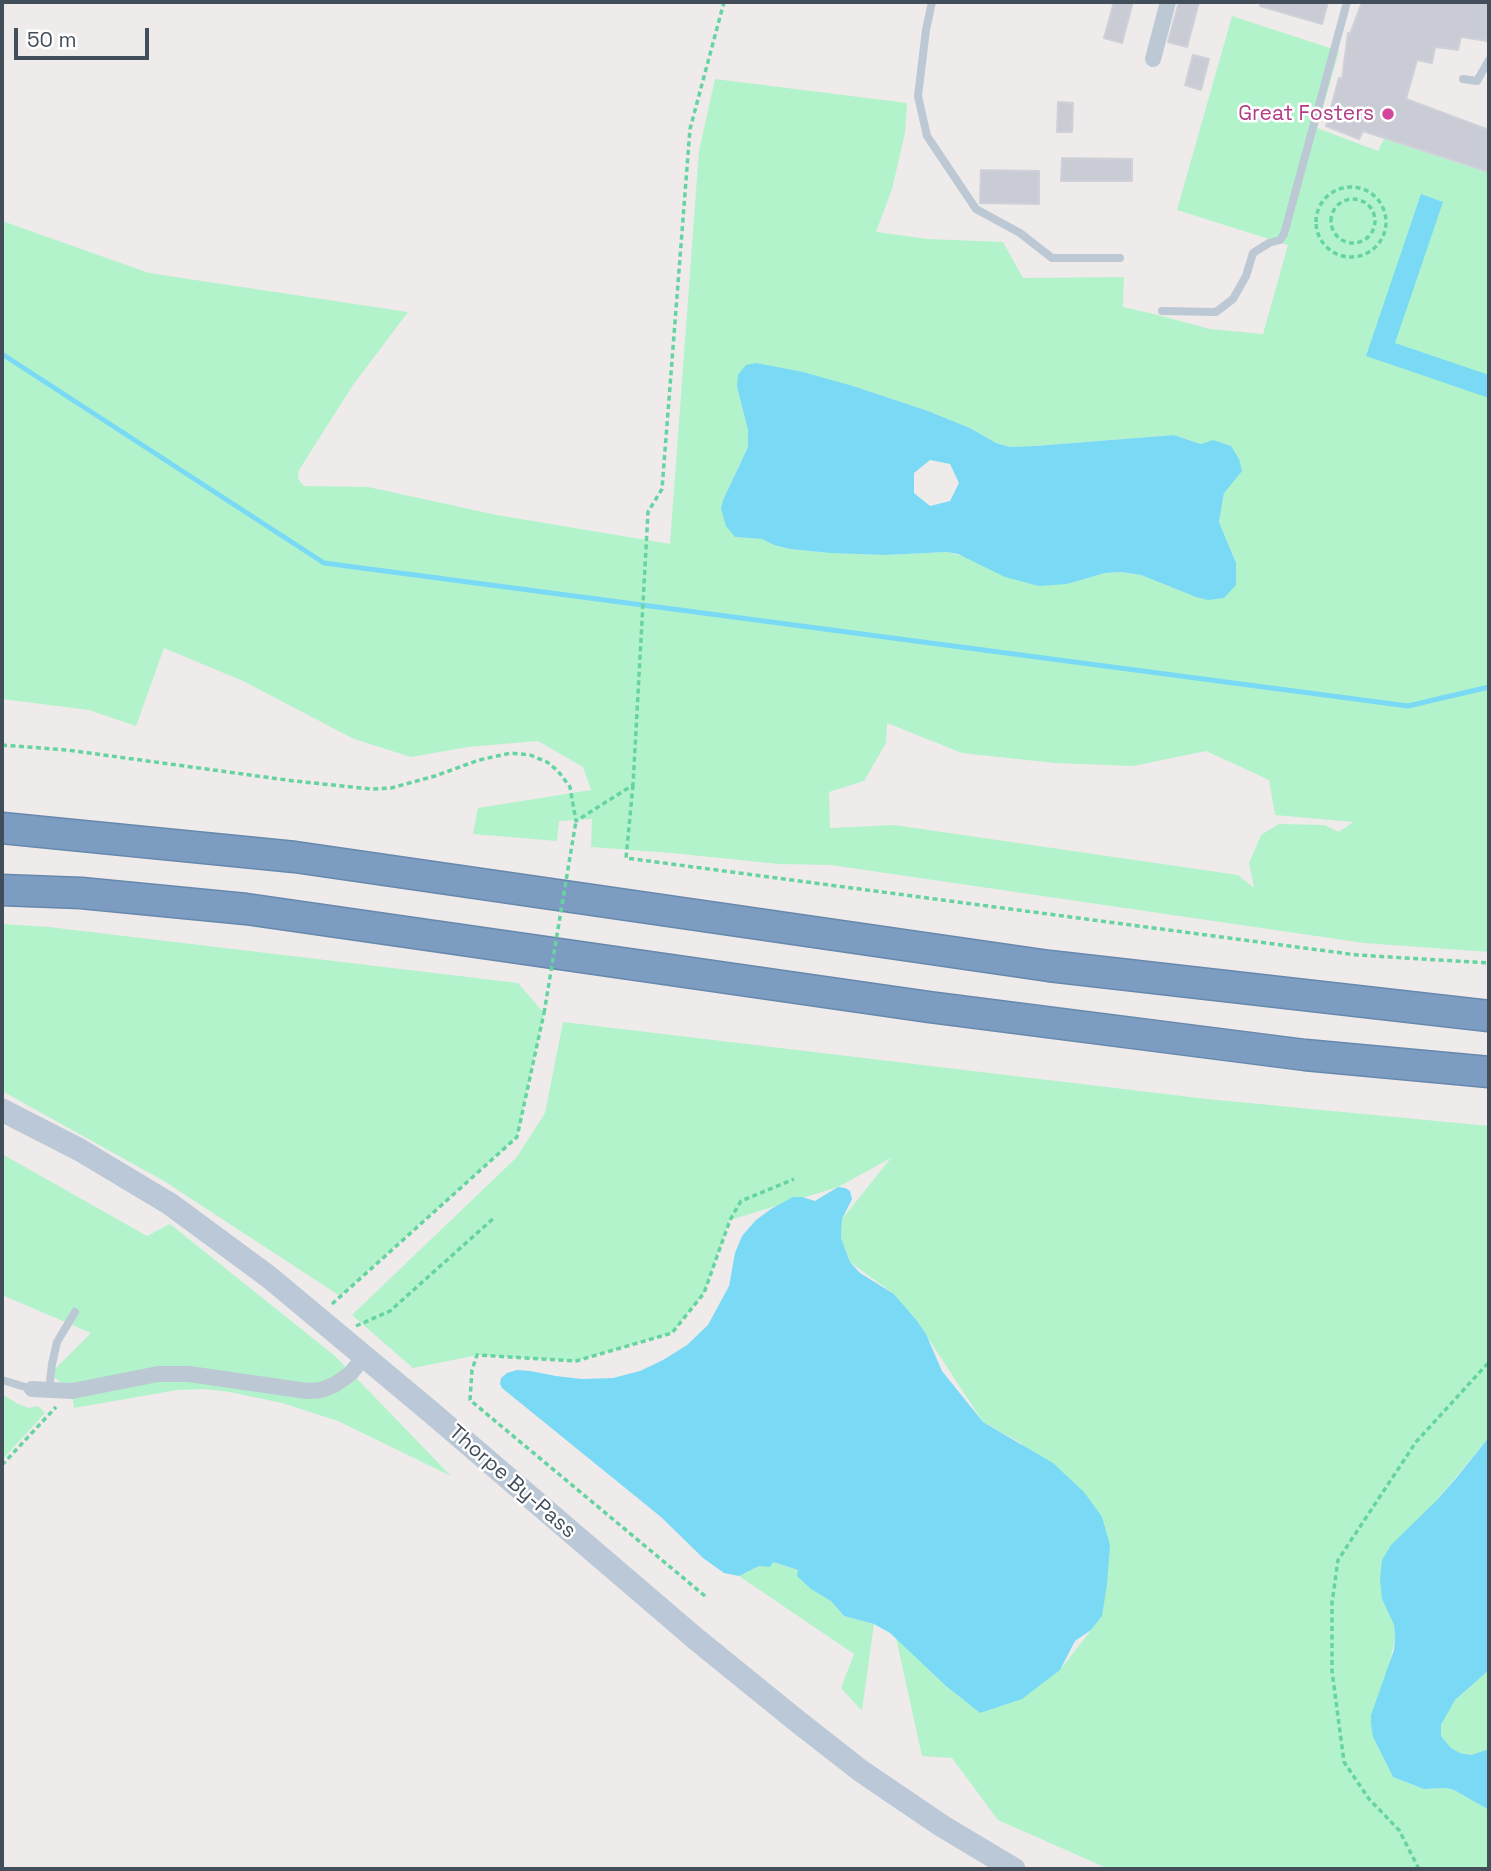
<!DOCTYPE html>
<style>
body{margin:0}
#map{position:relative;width:1491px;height:1871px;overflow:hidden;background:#eeebea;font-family:"Space Grotesk",sans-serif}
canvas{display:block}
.frame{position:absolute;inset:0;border:4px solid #424e5a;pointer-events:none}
.scale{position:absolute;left:14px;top:28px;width:135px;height:32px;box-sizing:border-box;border:4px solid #424e5a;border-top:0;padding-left:9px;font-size:21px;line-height:24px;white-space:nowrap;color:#424e5a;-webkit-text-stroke:5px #fff;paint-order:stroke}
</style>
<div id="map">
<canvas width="1491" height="1871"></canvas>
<div class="frame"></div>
<div class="scale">50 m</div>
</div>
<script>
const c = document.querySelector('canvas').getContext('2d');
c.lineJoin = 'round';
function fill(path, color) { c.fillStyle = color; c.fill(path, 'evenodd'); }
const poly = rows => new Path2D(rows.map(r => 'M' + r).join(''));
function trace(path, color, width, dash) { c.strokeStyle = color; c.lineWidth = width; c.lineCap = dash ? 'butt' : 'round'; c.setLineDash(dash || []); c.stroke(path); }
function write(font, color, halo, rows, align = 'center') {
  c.font = font + ' "Space Grotesk",sans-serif'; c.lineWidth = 5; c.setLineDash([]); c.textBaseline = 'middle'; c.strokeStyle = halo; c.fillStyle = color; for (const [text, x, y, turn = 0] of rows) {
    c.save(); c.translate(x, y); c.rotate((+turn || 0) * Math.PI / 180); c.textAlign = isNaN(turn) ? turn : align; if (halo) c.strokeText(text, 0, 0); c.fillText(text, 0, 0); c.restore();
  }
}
const green = poly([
 [1232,16,1339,51,1317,128,1378,151,1384,139,1489,173,1489,952,1364,943,831,865,779,864,671,853,591,847,592,819,559,821,557,841,473,834,478,808,591,790,583,767,538,741,468,747,411,757,354,739,243,681,164,648,136,726,89,710,2,699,2,221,149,273,408,312,353,385,299,470,298,479,304,486,368,487,497,515,670,544,699,151,715,79,907,103,905,133,892,189,876,232,928,239,1003,242,1023,278,1124,277,1123,307,1154,314,1210,329,1263,334,1288,245,1177,210],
 [853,386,928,411,970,428,996,443,1010,447,1035,446,1174,435,1202,444,1224,493,1219,522,1236,563,1196,597,1141,575,1121,572,1105,573,1067,584,947,552,885,555,830,553,790,549,774,545,762,539,735,537,723,500,748,447,748,430,737,387],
 [887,723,962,753,1055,763,1133,766,1206,751,1269,780,1275,815,1353,822,1339,832,1324,825,1279,824,1261,835,1249,863,1254,888,1238,875,894,825,830,828,829,792,864,781,886,743],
 [2,924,49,927,518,983,544,1013,517,1137,340,1296,164,1181,2,1091],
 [563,1022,1207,1099,1489,1126,1489,1437,1437,1500,1382,1599,1394,1625,1395,1639,1373,1737,1393,1777,1424,1789,1446,1788,1454,1790,1489,1810,1489,1869,1109,1869,998,1820,952,1758,922,1756,896,1638,946,1686,980,1713,1060,1670,1102,1616,1021,1443,983,1422,926,1335,894,1294,850,1262,841,1238,842,1219,891,1158,838,1187,730,1220,704,1293,672,1333,576,1361,478,1355,413,1368,352,1315,517,1157,545,1113],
 [2,1154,147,1236,170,1224,335,1356,451,1476,338,1421,282,1403,230,1392,204,1389,177,1390,74,1408,72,1391,50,1374,91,1333,2,1295],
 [2,1394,18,1404,29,1408,38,1406,45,1413,2,1460],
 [773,1562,798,1570,831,1601,844,1616,874,1624,862,1711,841,1688,854,1654,739,1576,759,1566],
 [1489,1670,1489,1749,1471,1755,1460,1753,1451,1748,1441,1736,1441,1725,1455,1700]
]);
const water = poly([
 [1421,194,1443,202,1395,343,1489,375,1489,398,1366,356],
 [756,363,803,372,853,386,928,411,970,428,996,443,1010,447,1035,446,1174,435,1201,444,1213,440,1231,446,1239,459,1242,471,1224,493,1219,522,1236,563,1236,585,1224,598,1208,600,1196,597,1141,575,1121,572,1105,573,1067,584,1039,586,1005,577,958,554,947,552,885,555,830,553,790,549,774,545,762,539,735,537,726,526,721,509,723,500,748,447,748,430,737,387,738,375,746,365],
 [930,460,950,464,959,483,950,501,930,506,914,493,914,473],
 [838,1187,845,1188,850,1191,852,1199,842,1219,841,1238,850,1262,860,1273,894,1294,917,1321,926,1334,942,1371,983,1422,1053,1463,1084,1492,1102,1517,1110,1545,1107,1584,1102,1616,1091,1630,1075,1641,1060,1670,1022,1699,980,1713,946,1686,890,1633,874,1624,844,1616,831,1601,811,1589,797,1576,798,1570,773,1562,770,1567,759,1566,739,1576,724,1573,703,1558,661,1517,502,1388,500,1384,501,1378,507,1373,517,1370,530,1371,556,1376,582,1379,613,1378,640,1371,663,1360,687,1345,708,1325,729,1286,735,1253,742,1236,756,1220,771,1209,793,1197,802,1197,815,1201],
 [1489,1437,1489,1670,1455,1700,1441,1725,1441,1736,1451,1748,1460,1753,1471,1755,1489,1749,1489,1810,1454,1790,1446,1788,1424,1789,1393,1777,1373,1737,1371,1724,1371,1715,1394,1650,1395,1639,1394,1625,1382,1599,1380,1579,1382,1560,1391,1545,1437,1500,1457,1477]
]);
const stream = poly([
 [2,354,324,563,1408,706,1489,687]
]);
const building = poly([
 [1114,2,1133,2,1122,43,1104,38,1114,2],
 [1179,2,1199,2,1187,47,1168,42,1179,2],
 [1261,2,1328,2,1322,24,1260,6,1261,2],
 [1362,2,1489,2,1489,25,1487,41,1461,37,1458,50,1435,47,1432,63,1417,60,1406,99,1489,130,1489,172,1363,131,1359,139,1326,126,1339,78,1342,79,1348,33,1350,34,1362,2],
 [1193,55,1209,59,1201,90,1185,85,1193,55],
 [1058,102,1073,103,1072,132,1057,132,1058,102],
 [1062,158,1132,159,1132,181,1061,181,1062,158],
 [981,170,1039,171,1039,204,980,203,981,170]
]);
const path = poly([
 '1316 222a35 35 0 1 1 70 0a35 35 0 1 1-70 0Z',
 '1331 221a22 22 0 1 1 44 0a22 22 0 1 1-44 0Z',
 [2,745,67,750,294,781,371,789,391,788,435,776,479,760,511,753,530,755,547,762,558,771,570,787,576,821,633,785,648,512,662,489,690,129,724,2],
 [633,785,626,858,1357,955,1489,963],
 [332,1304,517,1137,544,1013],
 [356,1326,390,1311,495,1217],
 [2,1465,56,1407],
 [705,1596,470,1400,472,1370,477,1355,576,1361,672,1333,704,1293,730,1220,741,1201,794,1179],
 [1419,1869,1399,1830,1369,1799,1344,1762,1332,1671,1332,1603,1338,1560,1416,1442,1489,1362]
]);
const service = poly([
 [932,2,926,30,918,96,927,136,976,209,1020,233,1052,258,1120,258],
 [1463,79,1477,81,1489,60],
 [1162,311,1216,312,1233,299,1246,276,1253,253,1269,243,1280,240,1284,234,1347,2],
 [2,1380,32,1389],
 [49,1391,52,1364,57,1342,75,1312]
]);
const minor = poly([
 [1153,59,1168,2],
 [32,1389,72,1391,158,1374,189,1374,307,1391,321,1390,334,1385,350,1374,364,1357]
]);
const secondary = poly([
 [2,1110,80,1150,170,1204,269,1277,432,1413,696,1639,797,1721,861,1771,942,1826,1014,1869]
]);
const motorway = poly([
 [2,828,295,857,1049,966,1489,1016],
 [2,890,81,893,246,909,929,1007,1305,1055,1489,1072]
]);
const pathBridge = poly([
 [544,1013,576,821]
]);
const markers = [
 [1388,114,7,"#d1479c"]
];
const hotelNames = [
 ["Great Fosters",1374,114]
];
const streetNames = [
 ["Thorpe By-Pass",512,1482,41]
];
fill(green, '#b2f3cc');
fill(water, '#7adaf5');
trace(stream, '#7adaf5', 5);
fill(building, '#c9ccd4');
trace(building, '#ced1d8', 2);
trace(motorway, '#6788ad', 33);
trace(path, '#66d4a0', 3.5, [5, 3.5]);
trace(service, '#bcc8d3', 8);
trace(minor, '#bcc8d3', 16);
trace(secondary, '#bbc8d7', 23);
trace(motorway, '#7c9dc1', 30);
trace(pathBridge, '#66d4a0', 3.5, [5, 3.5]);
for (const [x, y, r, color] of markers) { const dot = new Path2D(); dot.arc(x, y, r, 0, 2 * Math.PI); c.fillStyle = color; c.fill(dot); trace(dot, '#fff', 2.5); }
write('21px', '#b23c85', '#fff', hotelNames, 'right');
write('21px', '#424e5a', '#fff', streetNames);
</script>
